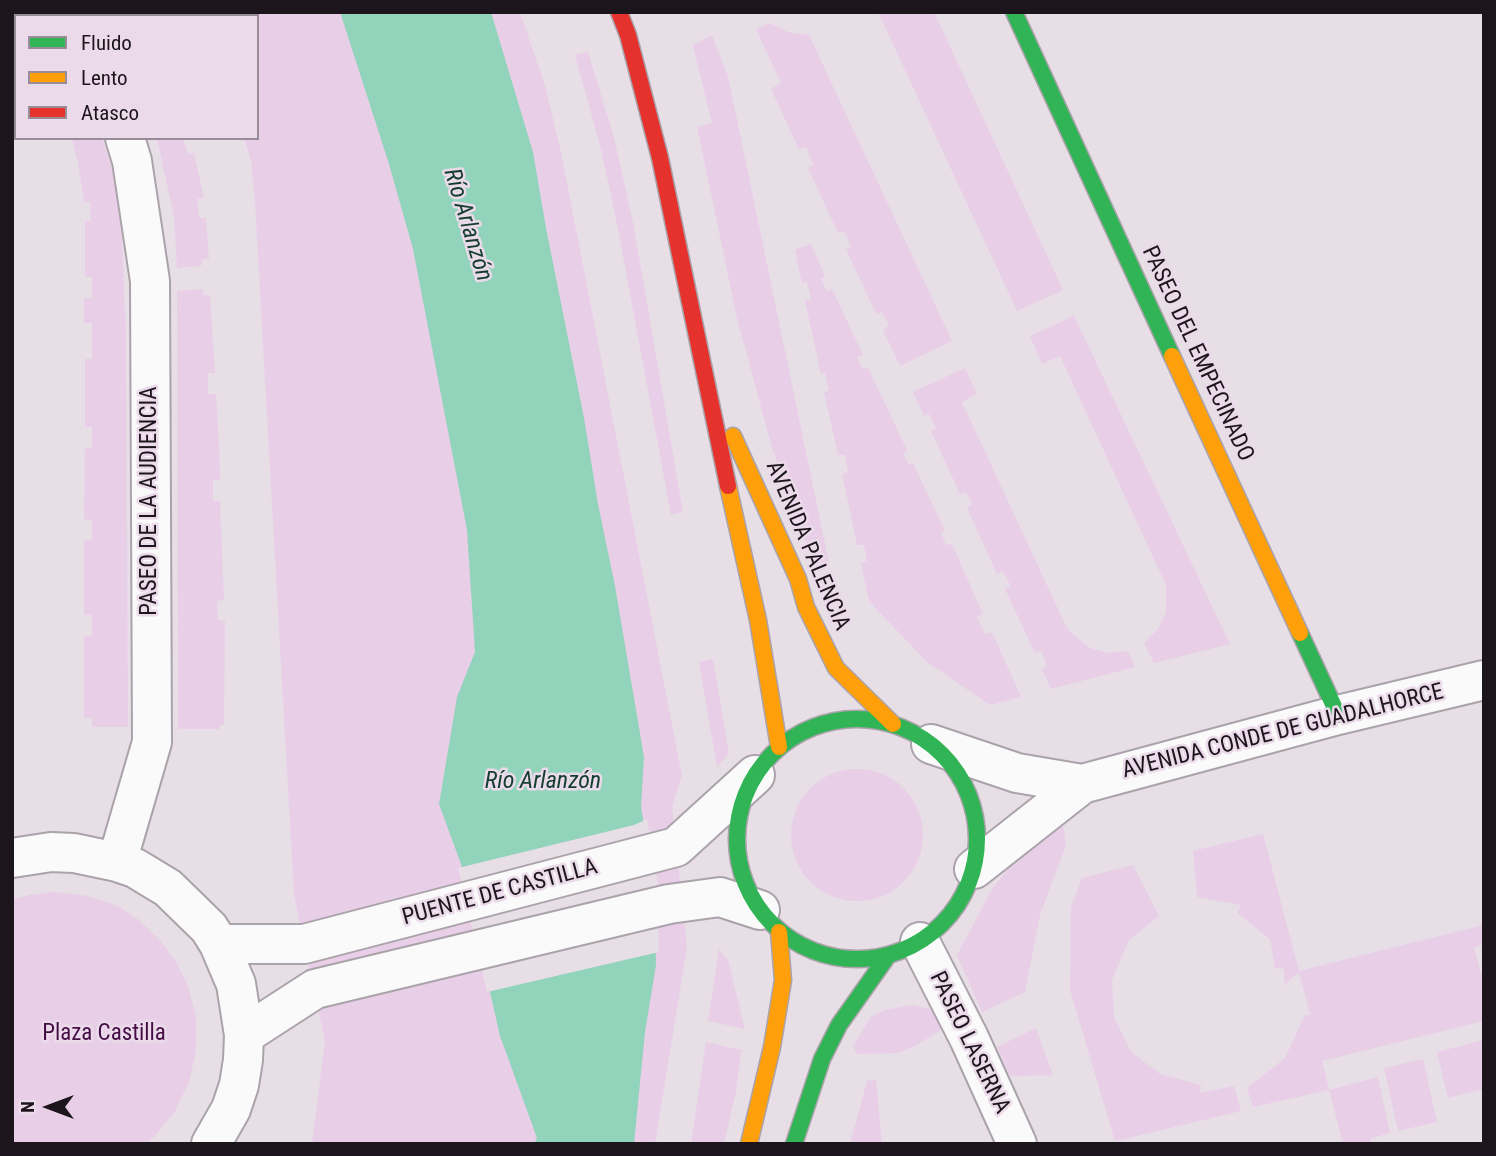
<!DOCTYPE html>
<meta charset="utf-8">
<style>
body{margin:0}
#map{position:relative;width:1496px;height:1156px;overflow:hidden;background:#e7dee6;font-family:"Roboto Condensed",sans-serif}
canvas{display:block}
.frame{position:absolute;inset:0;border:14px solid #1c161c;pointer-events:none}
.legend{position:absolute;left:14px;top:14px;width:245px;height:126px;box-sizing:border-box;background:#ebdaea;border:2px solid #988c98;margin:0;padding:9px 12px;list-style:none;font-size:21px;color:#1c161c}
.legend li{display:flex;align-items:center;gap:14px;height:35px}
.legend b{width:35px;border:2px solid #988c98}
.north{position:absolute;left:14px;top:1072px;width:70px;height:70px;-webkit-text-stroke:5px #ebdaea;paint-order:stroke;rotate:270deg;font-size:19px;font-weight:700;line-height:28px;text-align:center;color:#1c161c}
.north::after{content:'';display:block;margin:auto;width:24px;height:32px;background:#1c161c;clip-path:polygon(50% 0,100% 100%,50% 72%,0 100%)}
</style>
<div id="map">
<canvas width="1496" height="1156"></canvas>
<div class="frame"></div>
<ul class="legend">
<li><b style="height:9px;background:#30b455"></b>Fluido</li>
<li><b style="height:9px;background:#ff9f0a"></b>Lento</li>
<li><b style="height:9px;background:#e5322d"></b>Atasco</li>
</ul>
<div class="north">N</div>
</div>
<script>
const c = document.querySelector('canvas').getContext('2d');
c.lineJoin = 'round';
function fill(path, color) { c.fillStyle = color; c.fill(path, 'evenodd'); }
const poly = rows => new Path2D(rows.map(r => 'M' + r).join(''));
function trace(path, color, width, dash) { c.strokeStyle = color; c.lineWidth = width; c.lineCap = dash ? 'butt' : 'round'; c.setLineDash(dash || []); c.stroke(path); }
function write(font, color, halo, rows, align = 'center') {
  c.font = font + ' "Roboto Condensed",sans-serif'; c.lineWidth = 5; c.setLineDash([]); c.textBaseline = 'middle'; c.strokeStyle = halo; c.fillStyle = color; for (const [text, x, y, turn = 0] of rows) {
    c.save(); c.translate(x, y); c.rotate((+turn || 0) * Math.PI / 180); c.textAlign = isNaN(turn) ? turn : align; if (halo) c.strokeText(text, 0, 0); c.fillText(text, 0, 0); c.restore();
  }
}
const green = poly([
 [194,12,520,12,546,89,561,152,682,776,672,807,687,947,655,1144,312,1144,325,1041,294,895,255,203,251,161,244,138,257,138,257,16,196,16],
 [878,12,934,12,1063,290,1017,311],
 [769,23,788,32,809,35,952,341,900,366,883,330,889,326,882,312,876,314,846,249,851,247,844,231,838,233,808,168,813,165,806,147,799,149,771,89,781,83,756,29],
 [712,35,728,76,829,563,814,566,772,448,737,318,697,127,712,123,693,45],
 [588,52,613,134,633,222,683,512,671,515,618,229,601,149,575,55],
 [72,138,102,138,113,173,121,221,126,331,128,727,92,727,92,718,84,718,84,636,92,635,92,615,84,615,84,541,92,540,92,520,84,519,85,448,92,448,92,427,85,427,85,359,92,359,92,323,84,323,84,298,92,298,92,277,85,277,85,221,91,221,90,202,84,202,78,163],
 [157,138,183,138,188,154,194,153,204,198,197,199,199,218,206,218,209,259,202,259,201,266,177,268,174,217],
 [811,244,825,276,821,279,827,291,832,289,863,355,857,358,863,369,868,368,907,450,903,453,909,465,913,463,945,531,941,533,946,545,952,544,983,614,977,617,985,634,992,632,1021,697,990,705,927,662,869,601,861,563,867,562,864,545,857,545,842,474,848,472,845,455,838,455,824,392,829,390,825,373,821,374,805,301,811,299,807,282,802,283,795,250],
 [203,289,203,295,210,295,215,373,208,373,208,394,216,394,219,446,220,480,213,480,213,501,220,501,224,600,217,601,218,620,225,621,224,725,220,725,220,729,178,729,177,291],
 [1074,316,1230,644,1154,663,1144,643,1158,629,1166,612,1166,585,1060,356,1042,364,1030,336],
 [965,368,977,394,962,402,1064,622,1070,632,1090,648,1108,653,1128,651,1135,667,1051,689,1042,669,1047,666,1041,651,1035,653,1005,589,1011,586,1003,572,997,574,967,508,972,504,966,492,960,494,931,431,936,428,929,414,924,416,913,392],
 [713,659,729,754,717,767,699,662],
 '791 835a66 66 0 1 1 132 0a66 66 0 1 1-132 0Z',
 [1063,824,1066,845,1040,915,1025,992,982,1012,957,955,992,889,1018,857],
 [1263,834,1299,971,1484,925,1484,944,1474,947,1484,985,1484,1021,1322,1061,1329,1090,1378,1077,1390,1133,1371,1138,1371,1144,1343,1144,1329,1090,1253,1107,1247,1088,1285,1058,1305,1015,1310,1015,1299,972,1284,985,1284,969,1275,968,1270,939,1237,913,1241,905,1197,897,1193,851],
 [1133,865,1159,916,1129,940,1112,980,1114,1017,1131,1052,1160,1074,1201,1085,1200,1093,1234,1086,1241,1111,1115,1141,1070,990,1071,906,1082,878],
 [54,892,88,896,118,906,139,920,160,940,176,962,188,986,196,1017,196,1051,189,1082,175,1111,156,1135,146,1144,12,1144,12,900,29,895],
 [719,949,728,960,745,1029,708,1021],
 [912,1005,931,1009,944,1028,915,1046,898,1053,857,1054,853,1046,871,1017,885,1010],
 [1036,1028,1053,1075,1010,1076,997,1047],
 [1484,1040,1484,1089,1448,1098,1437,1052],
 [706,1042,741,1050,736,1092,724,1144,691,1144],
 [1423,1059,1437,1122,1398,1131,1384,1068],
 [876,1080,882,1144,850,1144,867,1081]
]);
const water = poly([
 [340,12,491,12,533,152,546,228,584,418,598,504,615,586,644,757,641,807,654,883,656,965,645,1032,634,1144,534,1144,537,1138,500,1036,461,864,439,804,457,697,475,652,467,530,413,249,389,164]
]);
const pier = poly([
 [647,819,658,883,659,952,487,992,458,868,634,825]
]);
const street = poly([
 [62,12,65,16],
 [931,744,1017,773,1082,784,1338,715,1484,680],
 [12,858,51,852,74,853,117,862,135,868,168,888,209,928,219,944,236,984,244,1035,243,1060,239,1085,231,1109,211,1144],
 [117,862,152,742,150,281,132,161,125,138],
 [974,869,1082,784],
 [920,942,969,1038,1017,1144],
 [219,944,304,944,676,847,755,775],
 [244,1035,315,989,669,904,720,897,760,910]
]);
const fast = poly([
 [1014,12,1172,356],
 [1300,633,1338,715],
 '737 839a120 120 0 1 1 240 0a120 120 0 1 1-240 0Z',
 [794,1144,822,1059,839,1025,887,957]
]);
const slow = poly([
 [1172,356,1300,633],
 [733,436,798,579,806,607,836,668,893,724],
 [728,486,758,620,779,747],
 [749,1144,772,1047,783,980,779,932]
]);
const jam = poly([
 [619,12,628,35,660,158,728,486]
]);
const streetNames = [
 ["PASEO DEL EMPECINADO",1197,354,65],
 ["PASEO DE LA AUDIENCIA",150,501,-90],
 ["AVENIDA PALENCIA",807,546,67],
 ["AVENIDA CONDE DE GUADALHORCE",1283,732,-14],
 ["PUENTE DE CASTILLA",500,893,-15],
 ["PASEO LASERNA",969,1043,64]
];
const parkNames = [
 ["Plaza Castilla",104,1034]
];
const waterNames = [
 ["Río Arlanzón",467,225,73],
 ["Río Arlanzón",543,782]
];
fill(green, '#e9cee8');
fill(water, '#92d3bc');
fill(pier, '#e7dee6');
trace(street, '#aaa3aa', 42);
trace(fast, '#aaa3aa', 19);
trace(slow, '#aaa3aa', 19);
trace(jam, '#aaa3aa', 19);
trace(street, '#fbfafb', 38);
trace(fast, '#30b455', 16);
trace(slow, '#ff9f0a', 16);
trace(jam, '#e5322d', 16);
write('23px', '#1c161c', '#ebdaea', streetNames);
write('23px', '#440e45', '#ebdaea', parkNames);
write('italic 24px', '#123d2f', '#ebdaea', waterNames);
</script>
